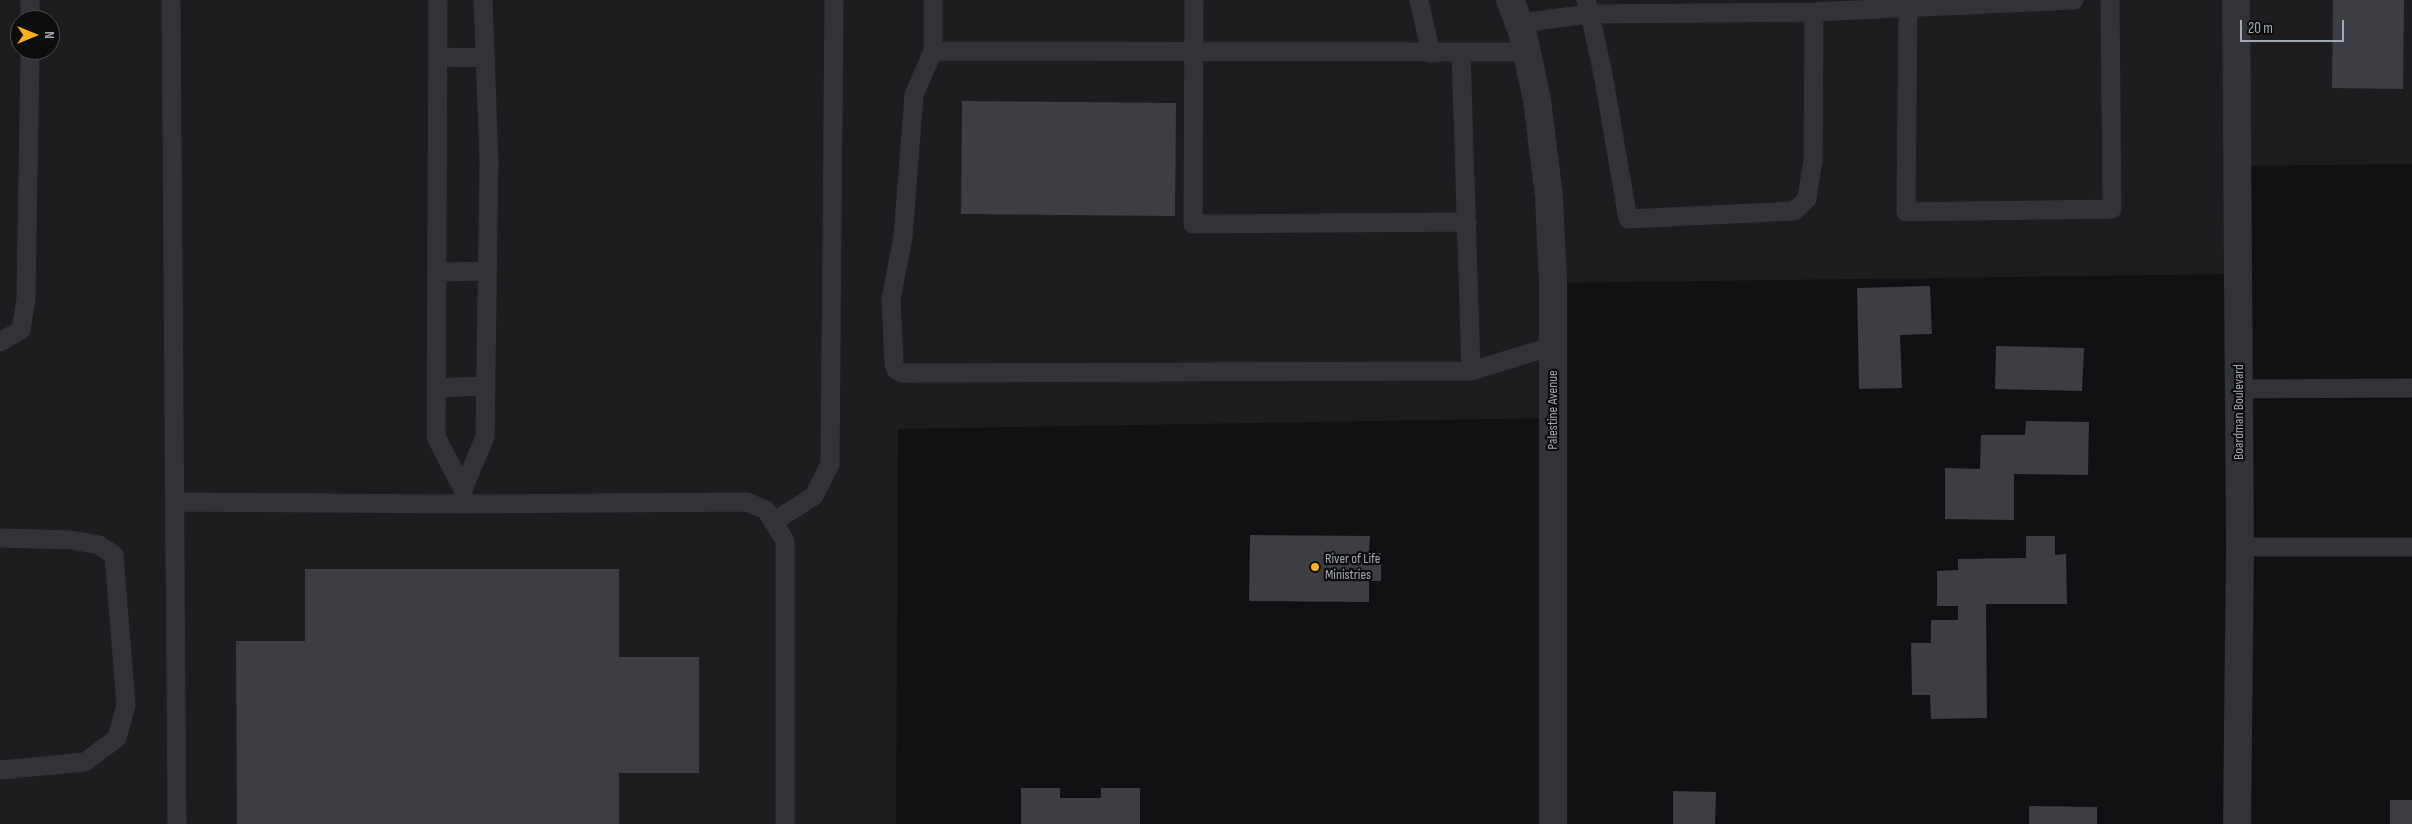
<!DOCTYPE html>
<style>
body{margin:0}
#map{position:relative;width:2412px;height:824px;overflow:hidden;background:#111113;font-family:"Sofia Sans Condensed",sans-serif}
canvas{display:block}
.north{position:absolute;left:10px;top:10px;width:50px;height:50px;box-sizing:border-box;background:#0d0d0e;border:1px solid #494b51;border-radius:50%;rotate:90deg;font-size:14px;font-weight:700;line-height:20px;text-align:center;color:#a2a8b5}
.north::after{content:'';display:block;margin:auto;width:18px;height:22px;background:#ffb01e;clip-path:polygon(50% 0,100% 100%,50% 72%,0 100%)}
.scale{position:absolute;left:2240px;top:20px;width:104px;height:22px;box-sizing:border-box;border:2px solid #a2a8b5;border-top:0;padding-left:6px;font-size:15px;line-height:18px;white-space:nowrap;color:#a2a8b5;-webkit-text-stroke:4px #0d0d0e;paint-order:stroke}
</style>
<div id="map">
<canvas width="2412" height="824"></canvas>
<div class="north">N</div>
<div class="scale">20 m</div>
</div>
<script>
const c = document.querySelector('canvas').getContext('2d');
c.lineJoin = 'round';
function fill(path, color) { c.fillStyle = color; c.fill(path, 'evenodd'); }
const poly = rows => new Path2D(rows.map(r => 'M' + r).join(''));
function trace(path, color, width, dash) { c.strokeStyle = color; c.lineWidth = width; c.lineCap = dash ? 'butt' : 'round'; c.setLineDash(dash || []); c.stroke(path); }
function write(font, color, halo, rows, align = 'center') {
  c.font = font + ' "Sofia Sans Condensed",sans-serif'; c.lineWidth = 4.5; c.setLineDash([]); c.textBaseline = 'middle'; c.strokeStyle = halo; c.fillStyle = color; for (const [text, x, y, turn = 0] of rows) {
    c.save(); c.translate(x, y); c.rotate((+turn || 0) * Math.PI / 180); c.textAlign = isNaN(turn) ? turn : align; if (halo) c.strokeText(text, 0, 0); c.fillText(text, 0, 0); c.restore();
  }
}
const built = poly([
 [0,0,2412,0,2412,164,2237,166,2238,274,1554,283,1553,418,898,429,896,824,0,824],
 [20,20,50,20,50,50,20,50]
]);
const building = poly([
 [2333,0,2404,0,2403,89,2332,88],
 [962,101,1176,103,1175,216,961,214],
 [1930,286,1932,334,1900,335,1902,388,1859,389,1857,288],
 [1996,346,2084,348,2082,391,1995,389],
 [2026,421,2089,422,2088,475,2014,474,2014,520,1945,519,1945,468,1980,469,1981,435,2025,435],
 [1250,535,1370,536,1369,553,1381,553,1381,581,1369,581,1369,602,1249,601],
 [2026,536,2055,536,2055,555,2066,554,2067,604,1986,604,1987,718,1931,719,1930,695,1912,695,1911,643,1931,643,1931,620,1958,620,1958,606,1937,606,1937,571,1958,570,1958,559,2026,558],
 [305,569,619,569,619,657,699,657,699,773,619,773,619,824,237,824,236,641,305,641],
 [1021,788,1060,788,1060,798,1101,798,1101,788,1140,788,1140,824,1021,824],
 [1673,791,1716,792,1715,824,1673,824],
 [2390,800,2412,800,2412,824,2390,824],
 [2029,806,2097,807,2097,824,2029,824]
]);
const lane = poly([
 [30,0,30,20],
 [171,0,177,824],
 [438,0,436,437,463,489],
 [933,0,933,51,914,95,903,237,891,299,894,364,896,370,903,373,1471,371,1461,52,933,51],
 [1194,0,1193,224,1467,222],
 [1419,0,1431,53],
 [1908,8,1906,212,2112,209,2110,0],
 [1814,12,2074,0],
 [1519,23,1590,14,1814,12,1813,159,1807,199,1794,211,1628,219,1603,74,1590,14,1586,0],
 [1461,52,1527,52],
 [438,57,485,58],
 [437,272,487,271],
 [0,342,21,330,26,299,30,50],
 [1471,371,1553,346],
 [436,388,486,386],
 [2239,389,2412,388],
 [175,502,463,504,747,502,766,510,785,541,785,824],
 [463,504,463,489,485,437,489,160,483,0],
 [773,522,814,496,830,464,834,0],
 [0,538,71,540,99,545,114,555,126,705,117,738,85,762,0,770],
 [2240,547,2412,547]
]);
const street = poly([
 [1510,0,1523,34,1537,100,1549,197,1553,283,1553,824],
 [2236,0,2240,547,2237,824]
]);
const markers = [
 [1315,567,5,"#ffb01e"]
];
const streetNames = [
 ["Palestine Avenue",1553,410,-90],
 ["Boardman Boulevard",2239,412,-90]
];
const poiNames = [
 ["River of Life",1325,559],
 ["Ministries",1325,575]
];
fill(built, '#1d1d20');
fill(building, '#3d3e43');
trace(lane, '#323339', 19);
trace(street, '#323339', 28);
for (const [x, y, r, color] of markers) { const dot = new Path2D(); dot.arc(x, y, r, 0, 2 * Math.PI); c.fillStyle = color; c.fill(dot); trace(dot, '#0d0d0e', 2); }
write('14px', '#a2a8b5', '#0d0d0e', streetNames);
write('14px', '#a2a8b5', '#0d0d0e', poiNames, 'left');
</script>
